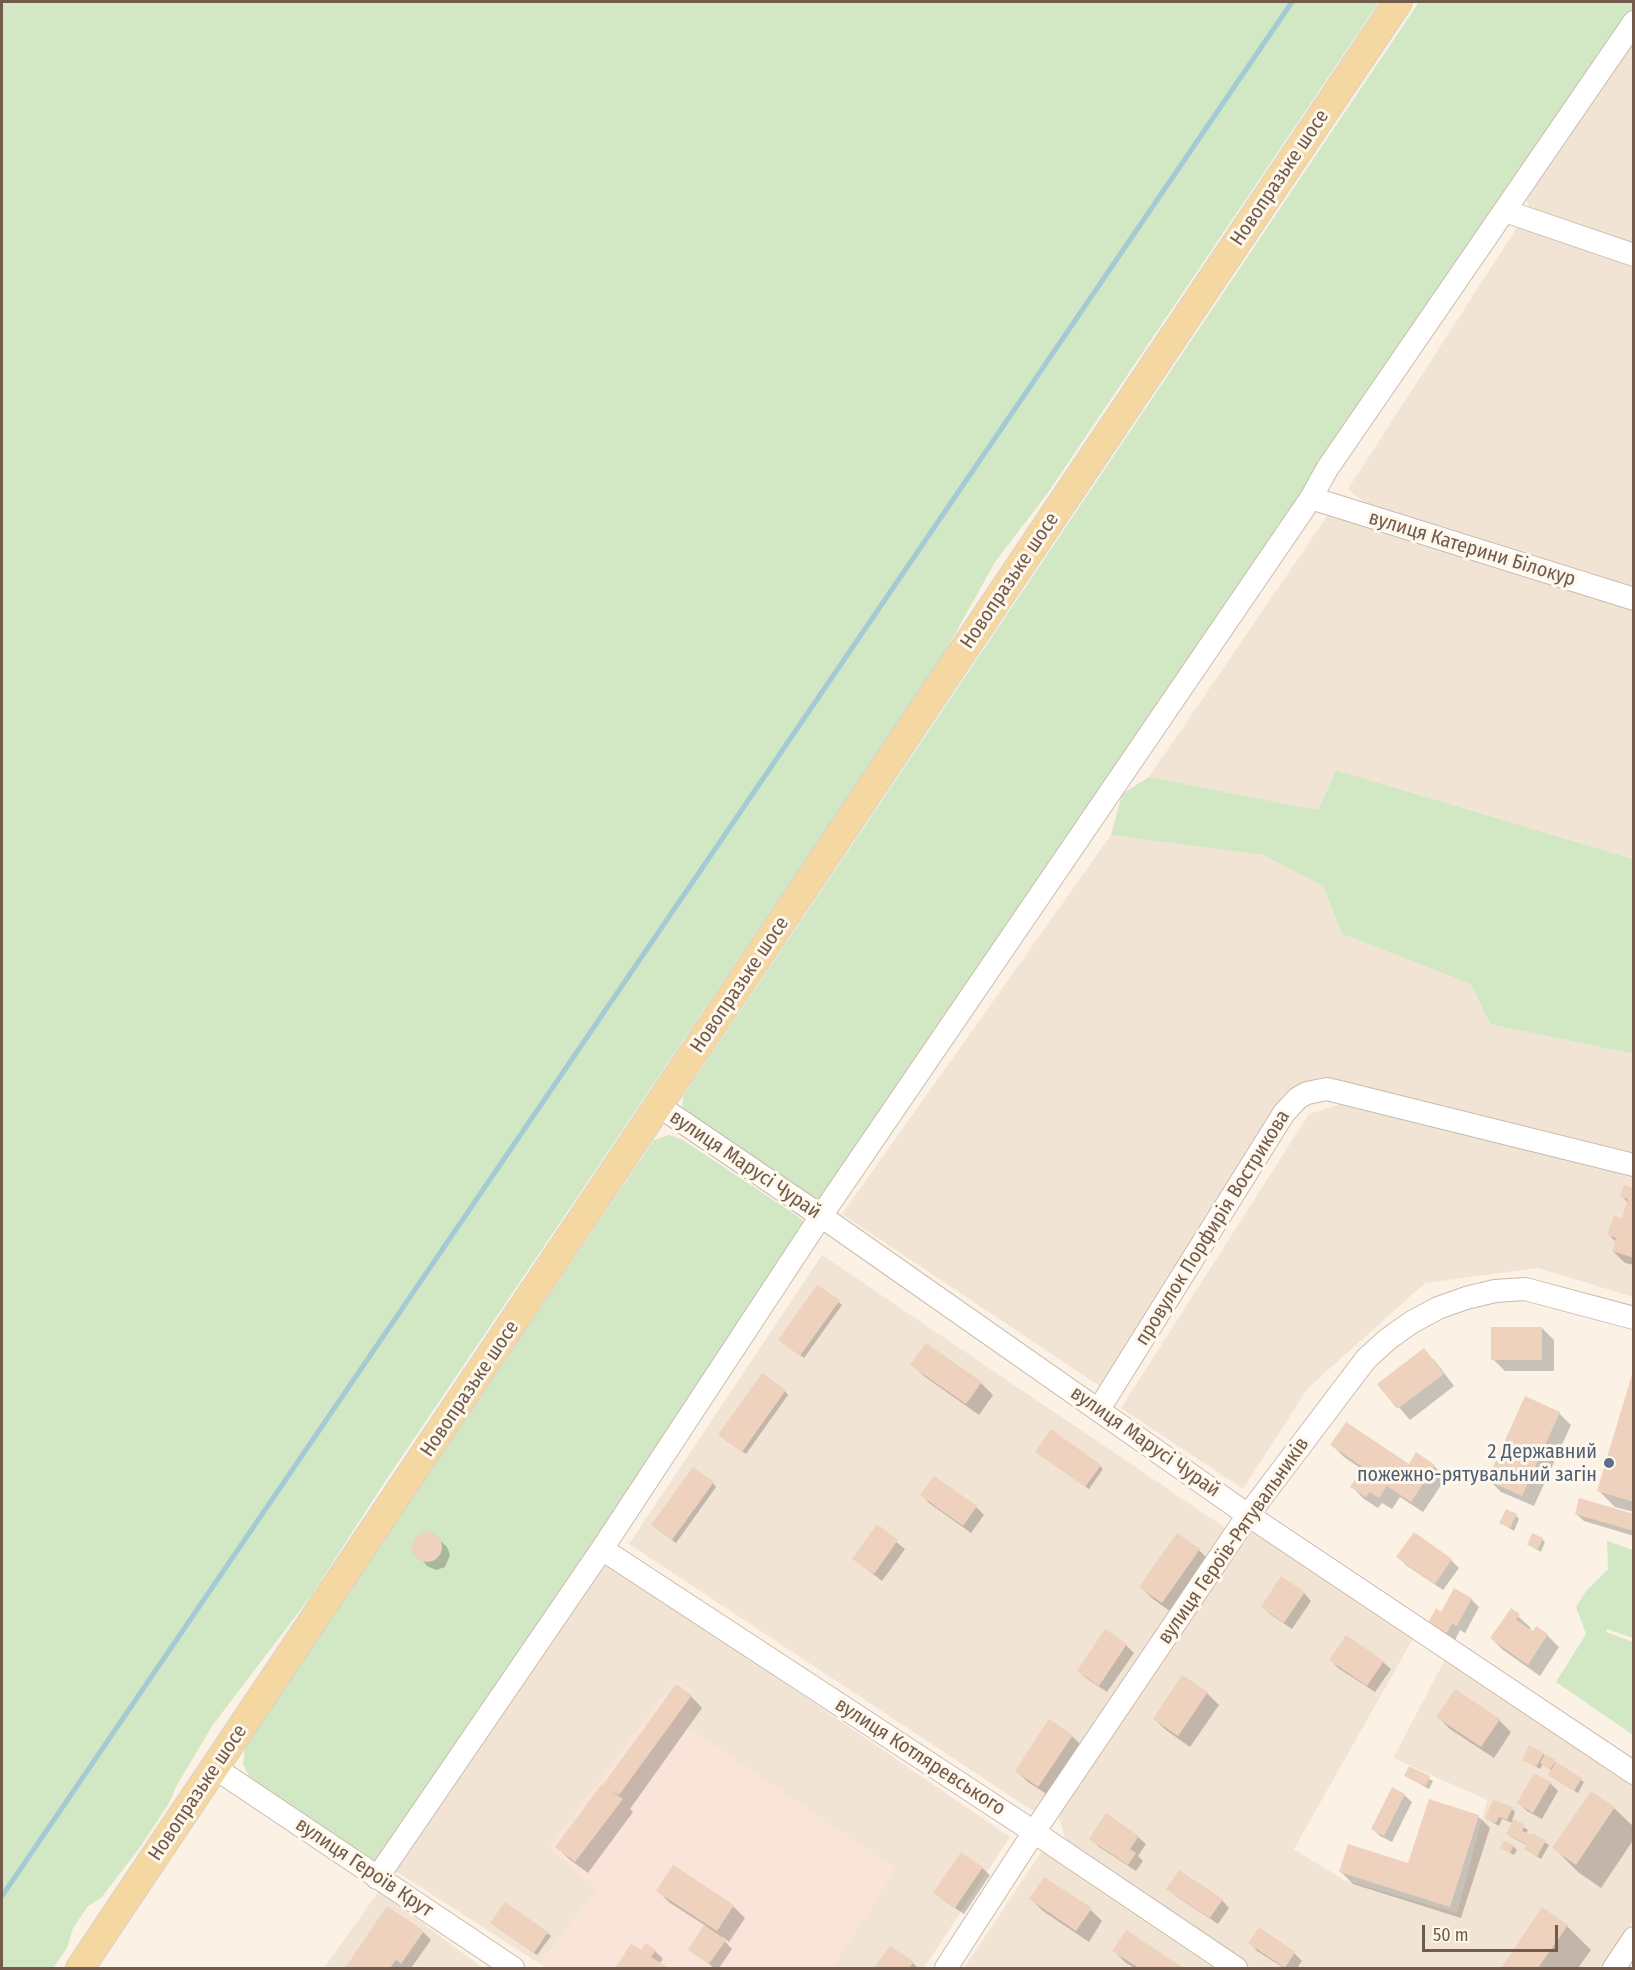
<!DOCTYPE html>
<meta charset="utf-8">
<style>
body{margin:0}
#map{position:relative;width:1635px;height:1970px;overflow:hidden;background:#fbf2e5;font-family:"Fira Sans Condensed",sans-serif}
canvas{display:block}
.frame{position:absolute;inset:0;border:3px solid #725a4c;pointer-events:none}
.scale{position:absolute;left:1422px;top:1925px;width:136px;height:27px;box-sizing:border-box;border:3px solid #725a4c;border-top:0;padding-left:8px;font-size:18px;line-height:21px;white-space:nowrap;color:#725a4c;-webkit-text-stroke:4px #fef7eb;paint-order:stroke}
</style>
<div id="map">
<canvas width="1635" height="1970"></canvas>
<div class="frame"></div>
<div class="scale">50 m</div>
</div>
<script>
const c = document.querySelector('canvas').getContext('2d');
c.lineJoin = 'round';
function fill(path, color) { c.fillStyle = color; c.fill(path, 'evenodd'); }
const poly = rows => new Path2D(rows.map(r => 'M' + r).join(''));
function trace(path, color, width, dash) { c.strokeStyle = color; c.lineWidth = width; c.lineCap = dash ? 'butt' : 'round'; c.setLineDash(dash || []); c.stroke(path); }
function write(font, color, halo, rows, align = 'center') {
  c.font = font + ' "Fira Sans Condensed",sans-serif'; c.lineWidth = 6; c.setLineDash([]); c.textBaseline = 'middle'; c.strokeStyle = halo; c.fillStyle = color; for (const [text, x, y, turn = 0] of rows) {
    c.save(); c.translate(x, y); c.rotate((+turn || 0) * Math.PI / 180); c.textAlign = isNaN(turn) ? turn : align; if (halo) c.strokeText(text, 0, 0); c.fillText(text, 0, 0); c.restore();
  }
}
const residential = poly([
 [1633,44,1633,248,1532,213,1525,198],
 [1518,226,1633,266,1633,593,1375,511,1348,489],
 [1332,509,1633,606,1633,859,1336,770,1318,810,1149,777],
 [1111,835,1263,855,1323,886,1342,934,1471,984,1490,1024,1633,1054,1633,1155,1321,1077,1290,1094,1101,1387,842,1214],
 [1341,1104,1633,1174,1633,1297,1538,1268,1425,1283,1308,1388,1243,1489,1121,1408,1309,1114],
 [822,1255,1227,1529,1036,1813,629,1544],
 [1263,1532,1414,1637,1294,1849,1344,1880,1457,1913,1487,1800,1393,1758,1446,1658,1633,1781,1633,1921,1601,1968,1251,1968,1067,1845,1058,1814,1246,1533],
 [605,1560,1010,1837,924,1968,831,1968,895,1869,688,1728,694,1691,551,1848,598,1889,540,1964,394,1870],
 [1042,1851,1214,1968,964,1968],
 [379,1891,483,1968,324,1968]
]);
const commercial = poly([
 [675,1680,694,1691,689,1728,895,1869,831,1968,546,1968,540,1964,598,1889,550,1847]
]);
const green = poly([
 [2,2,1379,2,1047,494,995,562,941,659,384,1483,311,1596,212,1726,177,1785,169,1803,141,1846,101,1898,88,1906,73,1928,67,1948,53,1968,2,1968],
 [1419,2,1633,2,1633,8,819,1207,682,1117,683,1096],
 [1336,770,1633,859,1633,1054,1490,1024,1471,984,1342,934,1323,886,1263,855,1111,835,1122,794,1149,777,1318,810],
 [669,1135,683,1140,802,1219,806,1234,375,1862,250,1778,243,1764,245,1745,654,1140],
 [1607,1541,1633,1550,1633,1638,1607,1629,1606,1632,1633,1642,1633,1735,1556,1682,1586,1634,1576,1607,1586,1591,1608,1569]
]);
const shadow = poly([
 [1634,1190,1634,1265,1625,1263,1613,1251,1616,1242,1609,1235,1623,1220,1628,1203,1622,1196],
 [839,1302,842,1305,804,1358,783,1343],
 [1542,1328,1554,1340,1554,1371,1505,1371,1493,1359],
 [1423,1350,1435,1361,1454,1386,1410,1420,1379,1384],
 [912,1365,981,1383,993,1395,979,1415,924,1376],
 [1634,1374,1634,1512,1615,1507,1599,1491],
 [785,1391,788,1395,746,1454,723,1438],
 [1559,1413,1571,1425,1534,1506,1501,1492,1489,1480],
 [1332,1445,1410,1466,1434,1466,1446,1478,1423,1512,1400,1497,1392,1509,1382,1503,1378,1508,1364,1499,1352,1487,1363,1470,1344,1457],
 [1041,1455,1100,1466,1103,1469,1089,1489],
 [934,1478,976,1507,984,1515,971,1533,929,1503,922,1495],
 [713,1483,716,1487,676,1543,656,1528],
 [1576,1514,1634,1516,1634,1536,1584,1521],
 [1516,1515,1519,1519,1514,1531,1501,1523],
 [877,1527,905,1549,882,1581,854,1559],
 [427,1533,435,1536,447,1547,450,1555,445,1567,436,1570,427,1566,414,1550,415,1540,418,1537],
 [1542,1539,1545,1542,1541,1552,1529,1545],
 [1199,1550,1211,1562,1174,1614,1153,1599,1141,1587],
 [1398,1557,1451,1560,1459,1568,1443,1590,1406,1565],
 [1455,1590,1471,1599,1479,1607,1465,1633,1460,1630,1455,1640,1437,1630,1430,1622,1442,1614],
 [1304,1593,1311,1601,1292,1629,1270,1614,1263,1607],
 [1511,1610,1531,1628,1529,1631,1547,1635,1559,1647,1540,1676,1503,1650,1491,1638],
 [1105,1631,1126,1645,1134,1653,1107,1692,1086,1678,1078,1671],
 [1331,1660,1383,1662,1391,1669,1375,1692,1338,1668],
 [1456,1691,1499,1720,1511,1732,1494,1758,1450,1729,1438,1717],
 [1207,1693,1219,1705,1190,1747,1166,1730,1154,1719],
 [691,1696,702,1708,630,1809,633,1812,588,1873,569,1859,557,1847],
 [1072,1736,1084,1748,1051,1797,1028,1782,1016,1771],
 [1543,1754,1584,1782,1578,1793,1553,1778,1550,1775,1552,1771,1543,1764,1540,1769,1523,1759],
 [1410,1768,1433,1781,1429,1789,1406,1776],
 [1550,1783,1558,1791,1542,1819,1527,1811,1519,1803],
 [1591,1793,1614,1808,1634,1827,1634,1839,1601,1888,1578,1872,1554,1848],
 [1404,1795,1412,1802,1392,1842,1380,1836,1373,1829],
 [1512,1809,1515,1812,1512,1820,1528,1830,1526,1834,1532,1838,1533,1835,1549,1845,1541,1859,1525,1849,1527,1845,1511,1837,1513,1823,1502,1819,1499,1826,1486,1818],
 [1478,1816,1490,1828,1461,1918,1353,1884,1341,1872,1409,1865],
 [1138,1837,1146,1844,1138,1856,1143,1861,1136,1871,1098,1846,1091,1838],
 [1513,1846,1517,1850,1514,1855,1502,1848],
 [982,1868,990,1875,964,1914,943,1900,935,1892],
 [1168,1889,1222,1900,1229,1908,1218,1924,1176,1896],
 [658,1891,733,1906,745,1918,729,1942,723,1937,722,1938,732,1949,719,1968,714,1968,690,1949,706,1926,670,1903],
 [1031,1899,1091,1910,1102,1921,1089,1942,1043,1911],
 [388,1908,423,1932,431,1940,411,1968,404,1967,403,1968,347,1968],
 [495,1926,547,1933,551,1936,537,1955],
 [1567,1926,1591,1950,1578,1968,1503,1967],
 [1259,1930,1294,1953,1302,1961,1297,1968,1284,1968,1257,1951,1250,1943],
 [1127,1932,1180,1968,1135,1968,1126,1963,1114,1951],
 [632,1946,641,1952,655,1951,663,1959,659,1964,667,1968,617,1968],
 [890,1948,913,1963,918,1968,876,1968]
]);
const stream = poly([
 [2,1896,1292,2]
]);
const building = poly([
 [1624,1185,1634,1188,1634,1258,1612,1251,1616,1238,1607,1235,1614,1216,1622,1218,1628,1199,1620,1197],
 [817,1285,840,1300,800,1356,778,1340],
 [1491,1327,1542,1327,1542,1360,1491,1360],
 [926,1343,982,1382,966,1404,910,1365],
 [1424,1348,1444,1374,1397,1409,1377,1384],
 [1633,1371,1634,1371,1634,1502,1597,1491],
 [762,1373,786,1390,742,1452,718,1435],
 [1525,1396,1560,1412,1522,1496,1487,1480],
 [1346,1422,1409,1464,1416,1452,1435,1465,1411,1502,1387,1486,1379,1498,1370,1492,1366,1497,1350,1487,1363,1467,1330,1445],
 [1051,1429,1101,1465,1085,1487,1035,1452],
 [693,1467,714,1482,672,1540,651,1525],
 [934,1476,977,1506,963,1526,920,1495],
 [1579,1498,1634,1514,1634,1531,1575,1514],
 [1506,1509,1517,1514,1510,1528,1499,1523],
 [877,1524,898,1540,874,1574,852,1559],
 '412 1547a15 15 0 1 1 30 0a15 15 0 1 1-30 0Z',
 [1414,1532,1452,1559,1435,1584,1396,1557],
 [1177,1533,1200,1549,1162,1603,1139,1587],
 [1532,1533,1543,1538,1538,1549,1527,1545],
 [1281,1576,1305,1592,1284,1623,1261,1607],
 [1454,1588,1472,1598,1457,1626,1452,1624,1447,1633,1428,1623,1436,1608,1441,1612],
 [1511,1608,1520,1614,1516,1620,1533,1631,1536,1626,1548,1634,1528,1665,1490,1638],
 [1105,1629,1127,1644,1099,1686,1077,1671],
 [1346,1635,1384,1661,1367,1686,1329,1660],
 [1182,1675,1208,1692,1178,1736,1153,1719],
 [676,1684,692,1695,619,1795,611,1791,623,1799,575,1862,555,1847,602,1784,603,1785],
 [1455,1689,1500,1719,1481,1747,1436,1717],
 [1049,1719,1073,1735,1038,1787,1015,1771],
 [1529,1745,1544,1753,1536,1767,1522,1760],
 [1545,1754,1556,1760,1550,1770,1540,1763],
 [1556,1762,1582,1778,1574,1791,1548,1775],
 [1409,1766,1430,1776,1426,1786,1404,1776],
 [1534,1773,1551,1782,1533,1813,1517,1803],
 [1392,1787,1405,1794,1384,1836,1371,1829],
 [1591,1791,1615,1807,1576,1865,1552,1848],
 [1429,1799,1479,1815,1450,1907,1339,1872,1348,1844,1408,1863],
 [1493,1800,1513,1807,1507,1820,1499,1817,1496,1823,1485,1818],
 [1106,1813,1139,1836,1130,1849,1136,1853,1128,1865,1089,1839],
 [1514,1819,1525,1825,1522,1831,1531,1835,1532,1833,1546,1840,1537,1857,1524,1849,1526,1844,1506,1834],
 [1504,1841,1514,1845,1510,1853,1500,1848],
 [961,1852,983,1867,955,1908,933,1893],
 [673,1865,734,1905,717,1931,656,1891],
 [1179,1870,1223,1899,1210,1918,1166,1889],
 [1044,1877,1092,1908,1076,1931,1029,1899],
 [505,1902,548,1932,534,1953,490,1923],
 [387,1906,424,1931,401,1964,396,1960,390,1968,345,1968],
 [1542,1907,1568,1925,1538,1968,1501,1968],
 [704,1925,726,1940,709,1964,688,1950],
 [1259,1927,1295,1952,1285,1968,1248,1943],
 [1126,1930,1183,1968,1139,1968,1112,1951],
 [646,1943,656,1950,651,1957,669,1968,615,1968,631,1944,641,1950],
 [890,1946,914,1962,909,1968,874,1968]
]);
const minor = poly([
 [1505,211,1634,255],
 [1311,498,1634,599],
 [659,1106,821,1216,1248,1515,1634,1773],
 [1099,1409,1284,1113,1298,1098,1307,1093,1327,1089,1634,1165],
 [602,1549,1034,1832,1236,1968],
 [215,1768,513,1968],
 [377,1878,602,1549,821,1216,1311,498,1327,469,1634,22],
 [946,1968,1034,1832,1248,1515,1366,1359,1388,1339,1412,1322,1438,1308,1466,1298,1495,1291,1525,1289,1634,1318],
 [1614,1968,1634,1938]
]);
const major = poly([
 [80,1968,1398,2]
]);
const markers = [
 [1609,1463,6,"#5c6f8a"]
];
const streetNames = [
 ["Новопразьке шосе",1280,178,-56],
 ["вулиця Катерини Білокур",1472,549,17],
 ["Новопразьке шосе",1010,581,-56],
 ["Новопразьке шосе",740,985,-56],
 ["вулиця Марусі Чурай",745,1165,34],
 ["провулок Порфирія Вострикова",1213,1228,-58],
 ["Новопразьке шосе",470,1389,-56],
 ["вулиця Марусі Чурай",1145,1442,35],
 ["вулиця Героїв-Рятувальників",1234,1541,-55],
 ["вулиця Котляревського",920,1757,33],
 ["Новопразьке шосе",198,1793,-56],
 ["вулиця Героїв Крут",364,1868,34]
];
const serviceNames = [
 ["2 Державний",1597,1452],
 ["пожежно-рятувальний загін",1597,1475]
];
fill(residential, '#f2e4d4');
fill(commercial, '#fae4d9');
fill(green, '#d2e7c4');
fill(shadow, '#0003');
trace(stream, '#a2cbd4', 5);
fill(building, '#eed2be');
trace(minor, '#ccbaac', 24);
trace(major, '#d8d1cd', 30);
trace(minor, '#fff', 22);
trace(major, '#f5d7a1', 28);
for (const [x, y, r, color] of markers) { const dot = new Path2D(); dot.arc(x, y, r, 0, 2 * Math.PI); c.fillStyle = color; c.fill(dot); trace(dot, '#fef7eb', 2); }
write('20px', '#725a4c', '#fef7eb', streetNames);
write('20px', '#4e5e75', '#fef7eb', serviceNames, 'right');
</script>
